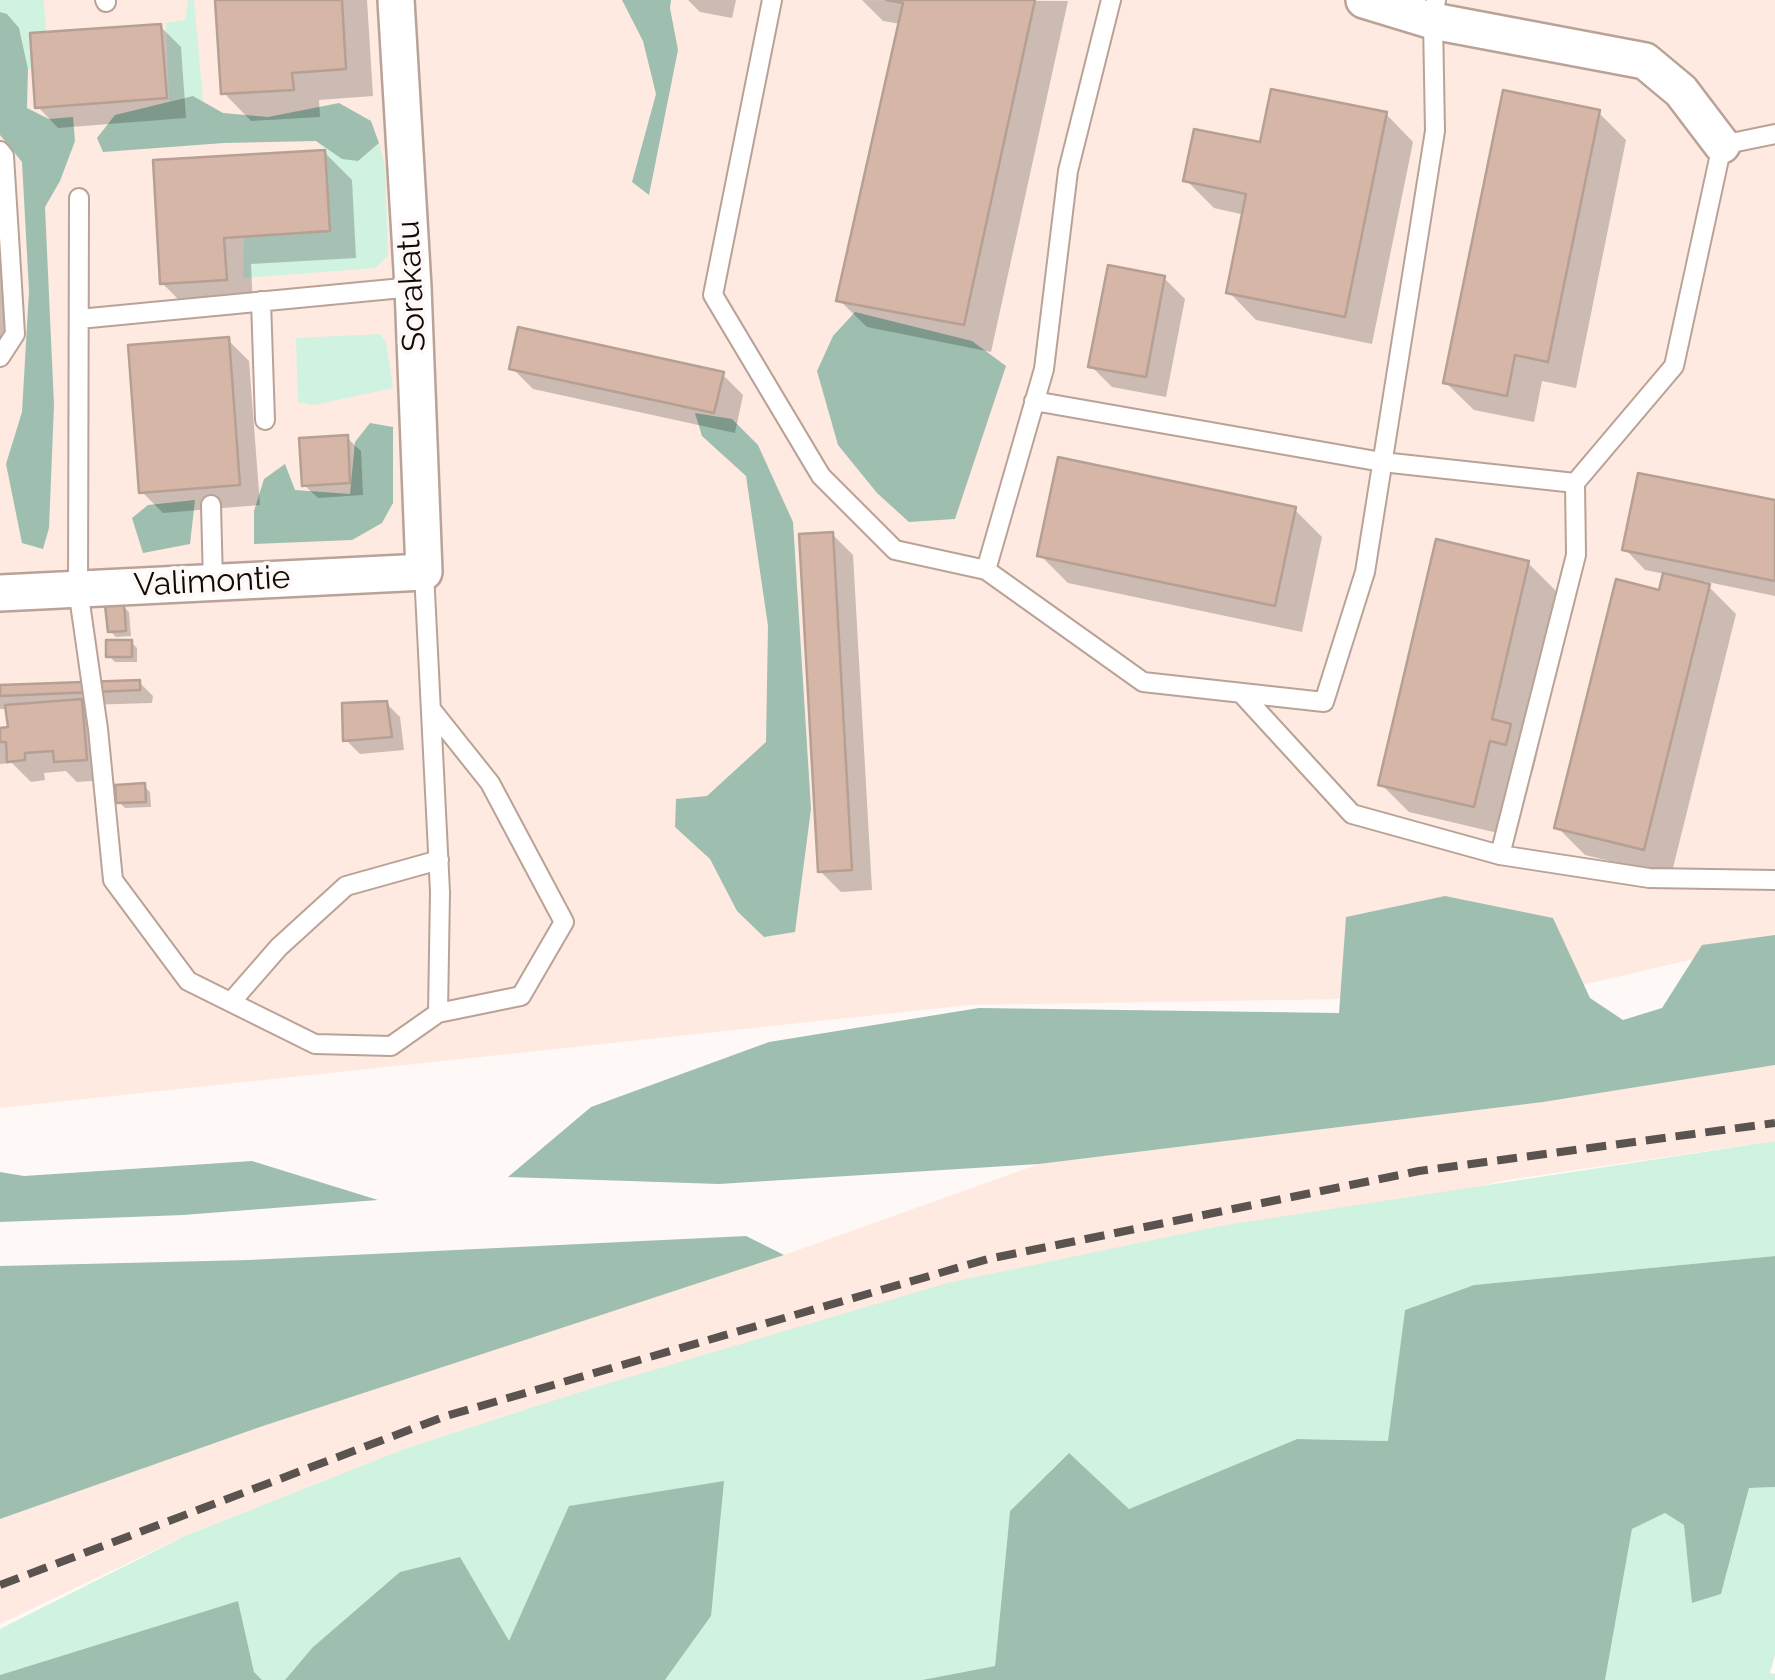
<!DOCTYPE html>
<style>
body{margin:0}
canvas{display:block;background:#fef9f7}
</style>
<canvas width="1775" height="1680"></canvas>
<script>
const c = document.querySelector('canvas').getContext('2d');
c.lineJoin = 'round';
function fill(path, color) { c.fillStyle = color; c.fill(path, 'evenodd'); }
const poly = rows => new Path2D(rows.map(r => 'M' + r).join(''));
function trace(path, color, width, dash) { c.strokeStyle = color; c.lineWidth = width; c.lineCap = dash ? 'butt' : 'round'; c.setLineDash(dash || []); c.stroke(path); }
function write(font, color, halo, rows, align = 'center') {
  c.font = font + ' Raleway,sans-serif'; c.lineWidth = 8; c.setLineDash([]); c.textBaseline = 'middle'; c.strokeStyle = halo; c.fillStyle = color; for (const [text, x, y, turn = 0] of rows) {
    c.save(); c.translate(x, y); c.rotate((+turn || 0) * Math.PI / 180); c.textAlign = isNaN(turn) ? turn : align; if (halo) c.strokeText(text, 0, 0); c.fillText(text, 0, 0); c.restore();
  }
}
const built = poly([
 [0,0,1775,0,1775,940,1535,996,970,1005,0,1108],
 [1775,1065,1775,1141,1507,1180,589,1389,407,1448,187,1535,0,1624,0,1519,260,1427,784,1255,1039,1164,1543,1102]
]);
const green = poly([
 [0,0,44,0,46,32,30,34,32,68,28,69,19,28,7,14,0,12],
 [188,0,194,0,203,101,193,96,169,101,166,23,185,20],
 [316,141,342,159,358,161,379,143,385,166,388,256,375,268,243,278,244,237,329,231,325,150],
 [380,334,386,342,393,388,314,405,298,402,296,338],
 [1775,1141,1775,1256,1474,1285,1405,1310,1389,1441,1297,1439,1129,1509,1068,1453,1010,1511,995,1666,922,1680,665,1680,711,1616,508,1642,312,1648,285,1680,262,1680,254,1672,238,1601,0,1675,0,1629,187,1535,407,1448,589,1389,947,1283,1220,1226],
 [1775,1487,1775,1655,1770,1673,1775,1674,1775,1680,1605,1680,1632,1529,1665,1513,1684,1525,1693,1603,1721,1594,1749,1488]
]);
const forest = poly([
 [622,0,671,0,670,8,678,50,649,195,632,182,656,94,643,41],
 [0,12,7,14,19,28,28,69,27,108,49,119,73,117,75,141,60,181,45,207,54,405,49,528,43,549,22,543,6,464,22,412,29,291,22,162,0,135],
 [193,96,223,113,268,117,339,103,371,121,379,143,358,161,342,159,316,141,224,143,103,152,97,138,115,115],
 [855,312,972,341,1006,366,955,519,909,522,877,493,838,445,817,371,833,336],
 [695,413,732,419,758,445,793,522,811,809,795,932,764,937,737,911,710,859,675,827,676,799,707,796,766,742,768,626,746,476,702,436],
 [370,423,393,427,393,503,382,523,352,540,254,544,254,511,264,479,285,464,295,490,350,494,355,442],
 [195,500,190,544,143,553,132,518,148,505],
 [1445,896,1553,918,1590,998,1623,1020,1662,1008,1702,945,1775,935,1775,1065,1543,1102,1039,1164,719,1184,508,1177,591,1107,769,1042,979,1008,1339,1013,1346,917],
 [252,1161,378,1200,183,1215,0,1222,0,1172,24,1176],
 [746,1236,784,1255,260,1427,0,1519,0,1266,248,1260],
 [1775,1256,1775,1487,1749,1488,1721,1594,1692,1603,1684,1525,1665,1513,1632,1529,1605,1680,922,1680,995,1666,1010,1511,1069,1453,1129,1509,1297,1439,1388,1441,1405,1310,1474,1285],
 [724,1481,711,1616,665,1680,285,1680,312,1648,400,1572,460,1557,509,1641,569,1506],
 [238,1601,254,1672,262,1680,0,1680,0,1675]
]);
const shadow = poly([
 [218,0,367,0,373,96,319,100,320,117,251,121,224,93],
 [688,0,736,0,732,18,700,12],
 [862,0,1068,1,991,352,867,327,839,300,901,24,883,21],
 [160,26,181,47,186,118,58,128,38,107],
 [1598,112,1626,140,1576,388,1542,381,1534,422,1474,410,1446,383],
 [1386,114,1413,142,1372,344,1256,320,1229,292,1245,215,1214,208,1186,180,1262,145],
 [324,152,352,180,356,258,251,264,253,307,190,311,162,283],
 [0,244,16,260,21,341,0,342],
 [1164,278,1185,299,1166,397,1112,387,1091,366],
 [228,340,249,361,260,505,163,513,142,492],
 [512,368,722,374,743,395,735,433,533,389],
 [347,438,361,451,363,495,318,498,304,485],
 [1775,503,1775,596,1703,581,1736,614,1671,876,1585,855,1557,827,1661,593,1665,574,1645,570,1625,549],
 [1294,509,1322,537,1302,632,1068,583,1040,555],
 [832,534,853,555,872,890,841,892,820,871],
 [1528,563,1556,591,1521,737,1537,754,1533,771,1517,767,1502,834,1409,812,1381,784],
 [123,606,129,612,131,636,116,637,110,631],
 [131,642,137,648,137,662,115,662,109,656],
 [139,682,153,696,152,703,85,705,102,722,107,780,77,782,66,771,44,773,45,780,31,782,12,763,0,764,0,730,10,730,8,709,0,709,0,687],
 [386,703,400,717,404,750,360,754,346,740],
 [144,786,150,792,151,807,125,808,119,802]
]);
const building = poly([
 [215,0,342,0,346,69,292,73,294,90,221,94,215,0],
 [886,0,1035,0,964,325,836,301,903,3,886,0],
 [161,24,167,98,35,108,30,33,161,24],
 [1271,89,1387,112,1345,317,1226,293,1246,194,1183,181,1194,129,1260,142,1271,89],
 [1503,90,1600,110,1548,362,1515,355,1507,396,1443,383,1503,90],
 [325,150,330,231,224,238,227,280,160,284,153,160,325,150],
 [1108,265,1165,276,1146,377,1088,367,1108,265],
 [518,327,724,372,714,413,509,369,518,327],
 [229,337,240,485,139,493,128,345,229,337],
 [348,435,350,483,302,486,299,438,348,435],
 [1058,457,1296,507,1275,606,1037,556,1058,457],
 [1638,473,1775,500,1775,581,1622,550,1638,473],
 [833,532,852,870,818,872,799,534,833,532],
 [1436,539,1529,561,1492,719,1511,724,1506,745,1490,741,1474,807,1378,785,1436,539],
 [1663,573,1710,584,1644,850,1554,828,1616,579,1659,590,1663,573],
 [124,604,126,631,108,632,105,605,124,604],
 [106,640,132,640,132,657,106,657,106,640],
 [140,680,140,690,0,696,0,685,140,680],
 [82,699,87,760,54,762,53,751,25,753,25,760,7,762,6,742,0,742,0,728,8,727,5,705,82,699],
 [387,701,392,737,343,741,342,703,387,701],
 [145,783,146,802,116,803,115,785,145,783]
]);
const lane = poly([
 [105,0,106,2],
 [772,0,713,295,821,476,895,550,986,570,1044,369,1068,171,1111,0],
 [0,151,4,156,15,334,0,357],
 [79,198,78,589,98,729,113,880,188,981,315,1044,391,1046,438,1013,440,892,424,572],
 [261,301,265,420],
 [79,319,413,287],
 [1034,401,1382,462,1575,483,1674,366,1722,145,1775,134],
 [211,505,213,582],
 [986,570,1143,682,1324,702,1365,572,1435,131,1433,21,1436,0],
 [1241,693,1352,814,1500,855,1649,878,1775,880],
 [431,709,490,783,564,922,521,996,438,1013],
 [1500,855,1576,555,1575,483],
 [231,1002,279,947,346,886,439,860]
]);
const street = poly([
 [1364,0,1433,21,1645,61,1681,91,1722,145],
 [0,593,424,572,413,287,396,0]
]);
const rail = poly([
 [0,1585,446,1416,988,1259,1419,1171,1775,1123]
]);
const streetNames = [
 ["Sorakatu",412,286,-93],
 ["Valimontie",212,582,-3]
];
fill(built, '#feeae0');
fill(green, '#d0f2e1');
fill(forest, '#9ebfaf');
fill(shadow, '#0003');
fill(building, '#d6b7a7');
trace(building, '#b69f93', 2.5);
trace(lane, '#baa296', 22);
trace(street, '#baa296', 40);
trace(lane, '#fff', 18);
trace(street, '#fff', 35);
trace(rail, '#5a5350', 8, [20, 10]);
write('32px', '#110906', '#fef9f7', streetNames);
</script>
